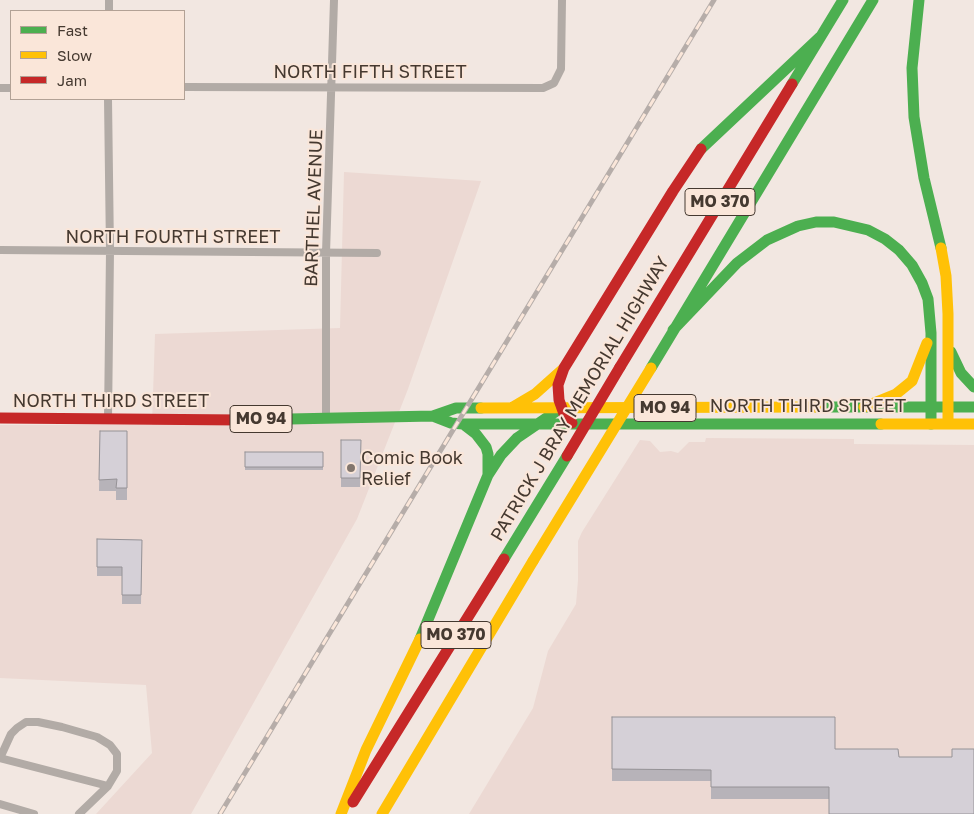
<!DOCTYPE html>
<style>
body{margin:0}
#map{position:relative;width:974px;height:814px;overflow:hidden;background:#f2e7e1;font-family:"Golos Text",sans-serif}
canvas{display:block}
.legend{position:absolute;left:10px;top:10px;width:175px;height:90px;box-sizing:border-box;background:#fae6d9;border:1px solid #b2a195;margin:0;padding:6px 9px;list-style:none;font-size:15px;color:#453930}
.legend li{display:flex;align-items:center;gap:10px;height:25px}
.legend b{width:25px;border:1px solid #b2a195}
</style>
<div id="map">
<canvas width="974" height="814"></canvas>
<ul class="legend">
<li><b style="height:6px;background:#4caf50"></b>Fast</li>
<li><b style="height:6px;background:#ffc107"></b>Slow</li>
<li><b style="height:6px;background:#c62828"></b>Jam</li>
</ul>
</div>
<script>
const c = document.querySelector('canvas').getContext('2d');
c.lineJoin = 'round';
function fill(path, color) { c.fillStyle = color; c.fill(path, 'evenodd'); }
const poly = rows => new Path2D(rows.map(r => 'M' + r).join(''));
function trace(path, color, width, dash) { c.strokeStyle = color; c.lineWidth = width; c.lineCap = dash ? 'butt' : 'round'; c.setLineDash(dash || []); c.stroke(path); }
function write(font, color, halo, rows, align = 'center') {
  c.font = font + ' "Golos Text",sans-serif'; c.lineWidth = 4; c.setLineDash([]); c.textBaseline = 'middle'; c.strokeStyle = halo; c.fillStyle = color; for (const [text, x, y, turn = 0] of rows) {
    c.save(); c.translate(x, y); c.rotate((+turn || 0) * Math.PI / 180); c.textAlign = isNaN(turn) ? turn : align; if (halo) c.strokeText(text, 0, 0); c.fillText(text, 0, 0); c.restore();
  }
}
const industrial = poly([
 [344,172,481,181,408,389,357,519,191,814,96,814,152,753,146,685,0,678,0,425,152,425,155,334,340,328],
 [706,438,854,439,854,444,974,445,974,814,469,814,533,708,548,651,576,604,578,580,578,541,582,532,640,440,650,441,660,452,671,451,678,453,689,442,705,442]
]);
const street = poly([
 [109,11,109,0],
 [184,87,543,88,554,83,561,69,562,0],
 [0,88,11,88],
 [0,250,377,253],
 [326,417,326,253,334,0],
 [108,419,110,251,108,99],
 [0,758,11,734,17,728,26,722,38,722,62,727,97,737,110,745,117,754,117,771,108,786,79,814],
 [0,758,108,786],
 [0,804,34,814]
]);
const fast = poly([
 [919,0,912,68,914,117,924,178,941,248],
 [792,84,843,0],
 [701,149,820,37],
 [673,330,737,263,767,240,798,226,816,222,834,222,868,230,885,239,899,250,912,265,922,283,928,299,931,333,931,424],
 [951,352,961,373,974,387],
 [651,368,873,0],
 [817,407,974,407],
 [433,416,451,423,463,424,881,424],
 [242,420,433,416,456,408,481,408],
 [463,424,476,434,486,447,488,454,488,475],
 [504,559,567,456],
 [420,639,488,475,501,455,517,438,561,408]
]);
const slow = poly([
 [941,248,946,276,948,314,948,423],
 [513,407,535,394,563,369],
 [864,407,896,394,912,381,927,343],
 [481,408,817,407],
 [881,424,974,424],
 [341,814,366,750,420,639],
 [382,814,533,561]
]);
const jam = poly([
 [620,367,792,84],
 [0,418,242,420],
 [572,423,564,414,559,400,558,385,564,368,673,191,701,149],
 [353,802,504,559]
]);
const rail = poly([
 [220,814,714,0]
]);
const slowBridge = poly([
 [533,561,651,368]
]);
const jamBridge = poly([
 [567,456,620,367]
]);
const wall = poly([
 [100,431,127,431,127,500,116,500,116,491,99,491],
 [341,440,361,440,360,487,341,487],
 [245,452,323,452,323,470,245,470],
 [97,539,142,540,141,604,122,604,122,576,97,576],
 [612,717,835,749,899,757,974,814,829,799,711,799,711,781,612,781]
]);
const building = poly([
 [100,431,127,431,127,488,116,488,117,479,99,480,100,431],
 [341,440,361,440,360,478,341,478,341,440],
 [245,452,323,452,323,467,245,467,245,452],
 [97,539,142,540,141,595,122,595,122,567,97,567,97,539],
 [612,717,835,717,835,749,898,749,899,757,952,757,952,749,974,749,974,814,829,814,829,787,711,787,711,770,612,769,612,717]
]);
const markers = [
 [351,468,5,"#82766e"]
];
const shields = [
 [720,202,70],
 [665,408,62],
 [261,419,62],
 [456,635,70]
];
const shieldNames = [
 ["MO 370",720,202],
 ["MO 94",665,408],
 ["MO 94",261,419],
 ["MO 370",456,635]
];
const streetNames = [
 ["NORTH FIFTH STREET",370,72],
 ["BARTHEL AVENUE",314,208,-88],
 ["NORTH FOURTH STREET",173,237],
 ["PATRICK J BRAY MEMORIAL HIGHWAY",580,399,-59],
 ["NORTH THIRD STREET",111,401],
 ["NORTH THIRD STREET",808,406]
];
const poiNames = [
 ["Comic Book",361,458],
 ["Relief",361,479]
];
fill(industrial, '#ecd9d3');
trace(street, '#b2aba6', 8);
trace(fast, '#4caf50', 11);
trace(slow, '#ffc107', 11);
trace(jam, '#c62828', 11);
trace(rail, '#b6ada9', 5);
trace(rail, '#fae6d9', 3, [9]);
trace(slowBridge, '#ffc107', 11);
trace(jamBridge, '#c62828', 11);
fill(wall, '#b7b3b9');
fill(building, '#d5d0d7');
trace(building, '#959296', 1);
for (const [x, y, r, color] of markers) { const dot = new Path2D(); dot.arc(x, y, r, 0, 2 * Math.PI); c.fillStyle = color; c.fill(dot); trace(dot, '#fae6d9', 2); }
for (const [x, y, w] of shields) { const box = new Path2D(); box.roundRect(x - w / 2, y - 13.5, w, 27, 4); c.fillStyle = '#fae6d9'; c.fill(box); trace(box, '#453930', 1); }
write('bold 16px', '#453930', null, shieldNames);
write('18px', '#453930', '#fae6d9', streetNames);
write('18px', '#453930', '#fae6d9', poiNames, 'left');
</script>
